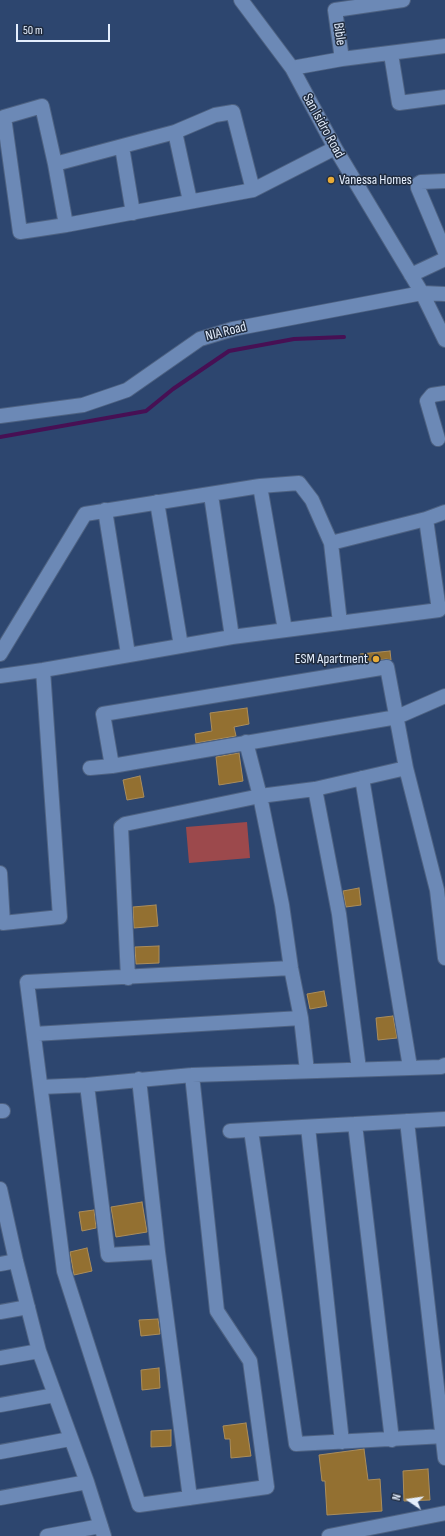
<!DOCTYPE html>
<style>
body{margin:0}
#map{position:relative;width:445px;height:1536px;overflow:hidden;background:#2d466f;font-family:"Sofia Sans Condensed",sans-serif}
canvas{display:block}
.north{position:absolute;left:389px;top:1480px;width:40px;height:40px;-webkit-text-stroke:3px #212d40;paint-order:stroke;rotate:283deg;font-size:11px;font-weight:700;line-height:16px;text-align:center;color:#e4eefd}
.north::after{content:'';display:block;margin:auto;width:14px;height:18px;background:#e4eefd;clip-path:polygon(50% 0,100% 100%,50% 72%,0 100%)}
.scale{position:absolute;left:16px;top:24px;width:94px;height:18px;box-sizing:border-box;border:2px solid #e4eefd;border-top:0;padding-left:5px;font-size:12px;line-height:14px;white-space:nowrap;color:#e4eefd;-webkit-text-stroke:3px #212d40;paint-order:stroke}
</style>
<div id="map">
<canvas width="445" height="1536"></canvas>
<div class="north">N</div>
<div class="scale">50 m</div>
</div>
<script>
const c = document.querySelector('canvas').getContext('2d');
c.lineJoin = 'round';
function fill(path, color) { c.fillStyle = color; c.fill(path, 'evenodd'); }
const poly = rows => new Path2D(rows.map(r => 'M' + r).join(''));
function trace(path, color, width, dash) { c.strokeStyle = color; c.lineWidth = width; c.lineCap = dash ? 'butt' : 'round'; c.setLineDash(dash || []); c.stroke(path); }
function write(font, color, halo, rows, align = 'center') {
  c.font = font + ' "Sofia Sans Condensed",sans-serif'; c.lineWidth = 3; c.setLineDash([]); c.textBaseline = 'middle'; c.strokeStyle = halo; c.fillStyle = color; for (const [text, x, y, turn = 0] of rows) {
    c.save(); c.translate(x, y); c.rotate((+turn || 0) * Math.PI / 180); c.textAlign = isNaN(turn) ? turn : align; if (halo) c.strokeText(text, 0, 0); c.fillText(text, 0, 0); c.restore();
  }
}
const green = poly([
 [247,822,250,858,189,863,186,827]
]);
const stream = poly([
 [0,437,146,411,173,389,229,351,294,339,344,337]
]);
const building = poly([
 [390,651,391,660,386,659,361,663,360,654,390,651],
 [247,708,249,724,234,727,236,736,196,743,195,734,212,731,210,713,247,708],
 [239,753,243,781,219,785,216,757,239,753],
 [140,776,144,797,127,800,123,780,140,776],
 [359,888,361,905,346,907,343,891,359,888],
 [156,905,158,926,134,928,133,907,156,905],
 [159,946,159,963,136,964,135,947,159,946],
 [324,991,327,1006,310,1009,307,994,324,991],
 [393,1016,397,1038,378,1040,376,1018,393,1016],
 [142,1202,147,1232,116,1237,111,1207,142,1202],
 [94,1210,96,1228,82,1231,79,1212,94,1210],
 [87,1248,92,1271,74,1275,70,1252,87,1248],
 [158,1319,160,1334,141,1336,139,1320,158,1319],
 [159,1368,160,1388,142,1390,141,1370,159,1368],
 [246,1423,251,1456,231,1458,230,1439,225,1439,223,1426,246,1423],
 [171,1430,171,1446,151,1447,151,1431,171,1430],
 [364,1449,368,1480,380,1479,382,1511,327,1515,325,1481,322,1481,319,1455,364,1449],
 [428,1469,430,1500,404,1501,403,1471,428,1469]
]);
const minor = poly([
 [241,0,292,68,335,148,422,293,445,340],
 [391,54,399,103,445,97],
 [342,59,335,10,403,0],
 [292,68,342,59,445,46],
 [175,132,190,201],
 [122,147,133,213],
 [55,164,175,132,215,115,233,112,253,190],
 [445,181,421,182,418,184,418,188,445,252],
 [66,225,55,164,42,106,4,117,20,232,66,225,253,190,335,148],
 [411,275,445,259],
 [0,416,83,405,127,390,200,339,233,329,422,293,445,294],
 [438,439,427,401,432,395,445,393],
 [260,486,285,630],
 [211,495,232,637],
 [157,502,181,646],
 [105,510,128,654],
 [331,543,340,623],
 [0,654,85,514,260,486,299,483,312,500,331,543,426,519,445,512],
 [0,676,43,670,232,637,439,610,426,519],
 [246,742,260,796,282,905,291,968,301,1018,307,1071],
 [112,766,103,714,387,667,406,768,437,890,445,958],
 [90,768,112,766,397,717,445,696],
 [362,778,410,1067],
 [315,789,339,914,359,1069],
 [0,873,3,923,60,917,43,670],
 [128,978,121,827,125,824,260,796,315,789,406,768],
 [34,1034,301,1018],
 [192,1075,217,1311,250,1361,267,1487,139,1505,64,1271,27,982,291,968],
 [139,1079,158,1252,190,1498],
 [87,1085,108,1255,158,1252],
 [41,1087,87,1085,192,1075,441,1067,445,1065],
 [0,1111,3,1111],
 [407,1121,445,1458],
 [355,1124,392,1440],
 [308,1127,342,1442],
 [251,1130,296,1444,445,1436],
 [230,1131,445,1119],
 [0,1189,16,1261,39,1351,87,1482,104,1536],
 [0,1264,16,1261],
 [0,1312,28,1307],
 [0,1358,39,1351],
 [0,1405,55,1395],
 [0,1452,70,1439],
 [0,1498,87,1482],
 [47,1536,101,1526],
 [329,1536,445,1513]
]);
const markers = [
 [331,180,4,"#e8ab37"],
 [376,659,4,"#e8ab37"]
];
const streetNames = [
 ["Bible",339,34,82],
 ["San Isidro Road",323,126,61],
 ["NIA Road",226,332,-14]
];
const poiNames = [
 ["Vanessa Homes",339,180],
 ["ESM Apartment",368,659,"right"]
];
fill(green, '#9c494c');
trace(stream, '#471054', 4);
fill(building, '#937031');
trace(building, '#ab8d5b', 1);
trace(minor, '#4e6282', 16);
trace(minor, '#6c89b6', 14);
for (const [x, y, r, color] of markers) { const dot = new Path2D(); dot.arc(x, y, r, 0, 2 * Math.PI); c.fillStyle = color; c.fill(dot); trace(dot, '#212d40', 1.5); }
write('14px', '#e4eefd', '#212d40', streetNames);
write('14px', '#e4eefd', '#212d40', poiNames, 'left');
</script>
